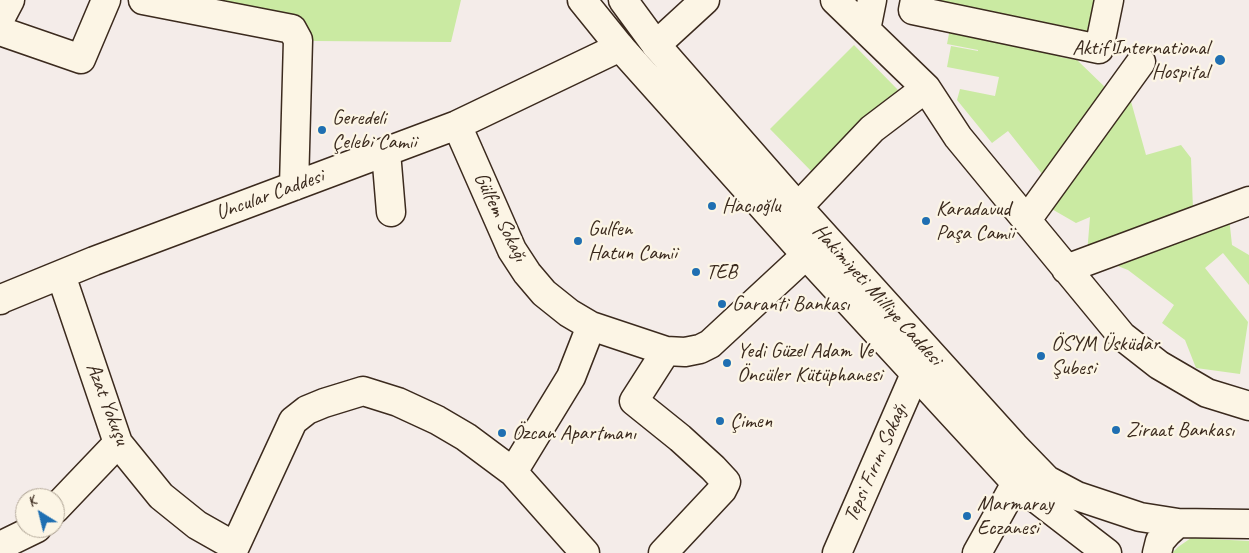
<!DOCTYPE html>
<meta charset="utf-8">
<style>
body{margin:0}
#map{position:relative;width:1249px;height:553px;overflow:hidden;background:#f4ece9;font-family:Caveat,sans-serif}
canvas{display:block}
.north{position:absolute;left:15px;top:488px;width:50px;height:50px;box-sizing:border-box;background:#fcf5e5;border:1px solid #afa495;border-radius:50%;rotate:324deg;font-size:14px;font-weight:700;line-height:20px;text-align:center;color:#3b2a1e}
.north::after{content:'';display:block;margin:auto;width:18px;height:22px;background:#1f6fb2;clip-path:polygon(50% 0,100% 100%,50% 72%,0 100%)}
</style>
<div id="map">
<canvas width="1249" height="553"></canvas>
<div class="north">K</div>
</div>
<script>
const c = document.querySelector('canvas').getContext('2d');
c.lineJoin = 'round';
function fill(path, color) { c.fillStyle = color; c.fill(path, 'evenodd'); }
const poly = rows => new Path2D(rows.map(r => 'M' + r).join(''));
function trace(path, color, width, dash) { c.strokeStyle = color; c.lineWidth = width; c.lineCap = dash ? 'butt' : 'round'; c.setLineDash(dash || []); c.stroke(path); }
function write(font, color, halo, rows, align = 'center') {
  c.font = font + ' Caveat,sans-serif'; c.lineWidth = 4.5; c.setLineDash([]); c.textBaseline = 'middle'; c.strokeStyle = halo; c.fillStyle = color; for (const [text, x, y, turn = 0] of rows) {
    c.save(); c.translate(x, y); c.rotate((+turn || 0) * Math.PI / 180); c.textAlign = isNaN(turn) ? turn : align; if (halo) c.strokeText(text, 0, 0); c.fillText(text, 0, 0); c.restore();
  }
}
const green = poly([
 [156,0,461,0,451,42,315,41],
 [918,0,1112,0,1102,53,1062,46,1060,57,1077,60,1107,89,1123,73,1146,155,1181,145,1191,158,1193,209,1229,217,1232,245,1249,255,1249,285,1223,253,1205,268,1248,322,1240,374,1196,368,1185,340,1162,323,1174,305,1128,270,1087,254,1090,217,1076,223,1050,208,1043,175,1008,131,992,143,957,100,960,89,995,96,999,77,947,67,951,46,978,51,978,50,947,44,953,13],
 [854,45,898,90,814,174,770,129],
 [1191,538,1249,541,1249,553,1172,553,1178,547]
]);
const minor = poly([
 [143,0,292,29,298,40,294,186],
 [835,0,926,88,958,137,1122,336,1159,365,1207,393,1249,406],
 [915,0,913,10,1099,49,1109,0],
 [0,19,10,0],
 [866,30,872,0],
 [0,31,81,59,106,0],
 [656,45,705,0],
 [457,125,512,250,527,273,544,293,569,313,591,326,666,351,685,352,700,349,710,344,806,255],
 [386,152,391,212],
 [798,207,872,129,926,88],
 [1026,221,1141,62],
 [1066,269,1249,201],
 [61,275,118,443,161,496,197,525,234,546],
 [0,300,1,299,94,261,457,125,620,47],
 [513,472,571,377,591,326],
 [55,509,118,443],
 [0,546,37,528],
 [232,553,293,421,307,410,324,403,363,391,398,402,437,420,466,437,513,472,585,553],
 [663,553,722,490,726,482,713,468,680,438,634,401,666,351],
 [837,553,915,374],
 [977,553,1016,483]
]);
const major = poly([
 [582,0,620,47,806,255,1016,483,1107,553],
 [623,0,656,45,798,207,1014,446,1047,480,1077,496,1140,517,1178,523,1249,524],
 [1157,553,1160,541,1167,533,1178,523]
]);
const markers = [
 [1220,60,6,"#1f6fb2"],
 [322,130,5,"#1f6fb2"],
 [712,206,5,"#1f6fb2"],
 [926,221,5,"#1f6fb2"],
 [578,241,5,"#1f6fb2"],
 [696,272,5,"#1f6fb2"],
 [722,304,5,"#1f6fb2"],
 [1041,356,5,"#1f6fb2"],
 [727,363,5,"#1f6fb2"],
 [720,421,5,"#1f6fb2"],
 [1116,430,5,"#1f6fb2"],
 [502,433,5,"#1f6fb2"],
 [967,516,5,"#1f6fb2"]
];
const poiNames = [
 ["Aktif International",1209,48,"right"],
 ["Hospital",1209,72,"right"],
 ["Geredeli",332,118],
 ["Çelebi Camii",332,142],
 ["Hacıoğlu",722,206],
 ["Karadavud",936,209],
 ["Paşa Camii",936,233],
 ["Gulfen",588,229],
 ["Hatun Camii",588,253],
 ["TEB",706,272],
 ["Garanti Bankası",732,304],
 ["ÖSYM Üsküdar",1051,344],
 ["Şubesi",1051,368],
 ["Yedi Güzel Adam Ve",737,351],
 ["Öncüler Kütüphanesi",737,375],
 ["Çimen",730,421],
 ["Ziraat Bankası",1126,430],
 ["Özcan Apartmanı",512,433],
 ["Marmaray",977,504],
 ["Eczanesi",977,528]
];
const streetNames = [
 ["Uncular Caddesi",270,195,-20],
 ["Gülfem Sokağı",500,217,64],
 ["Hakimiyeti Milliye Caddesi",877,295,48],
 ["Azat Yokuşu",107,404,69],
 ["Tepsi Fırını Sokağı",876,463,-66]
];
fill(green, '#caeaa2');
trace(minor, '#3b2a1e', 31);
trace(major, '#3b2a1e', 31);
trace(minor, '#fcf5e5', 28);
trace(major, '#fcf5e5', 28);
for (const [x, y, r, color] of markers) { const dot = new Path2D(); dot.arc(x, y, r, 0, 2 * Math.PI); c.fillStyle = color; c.fill(dot); trace(dot, '#fcf5e5', 2); }
write('21px', '#3b2a1e', '#fcf5e5', poiNames, 'left');
write('21px', '#3b2a1e', '#fcf5e5', streetNames);
</script>
